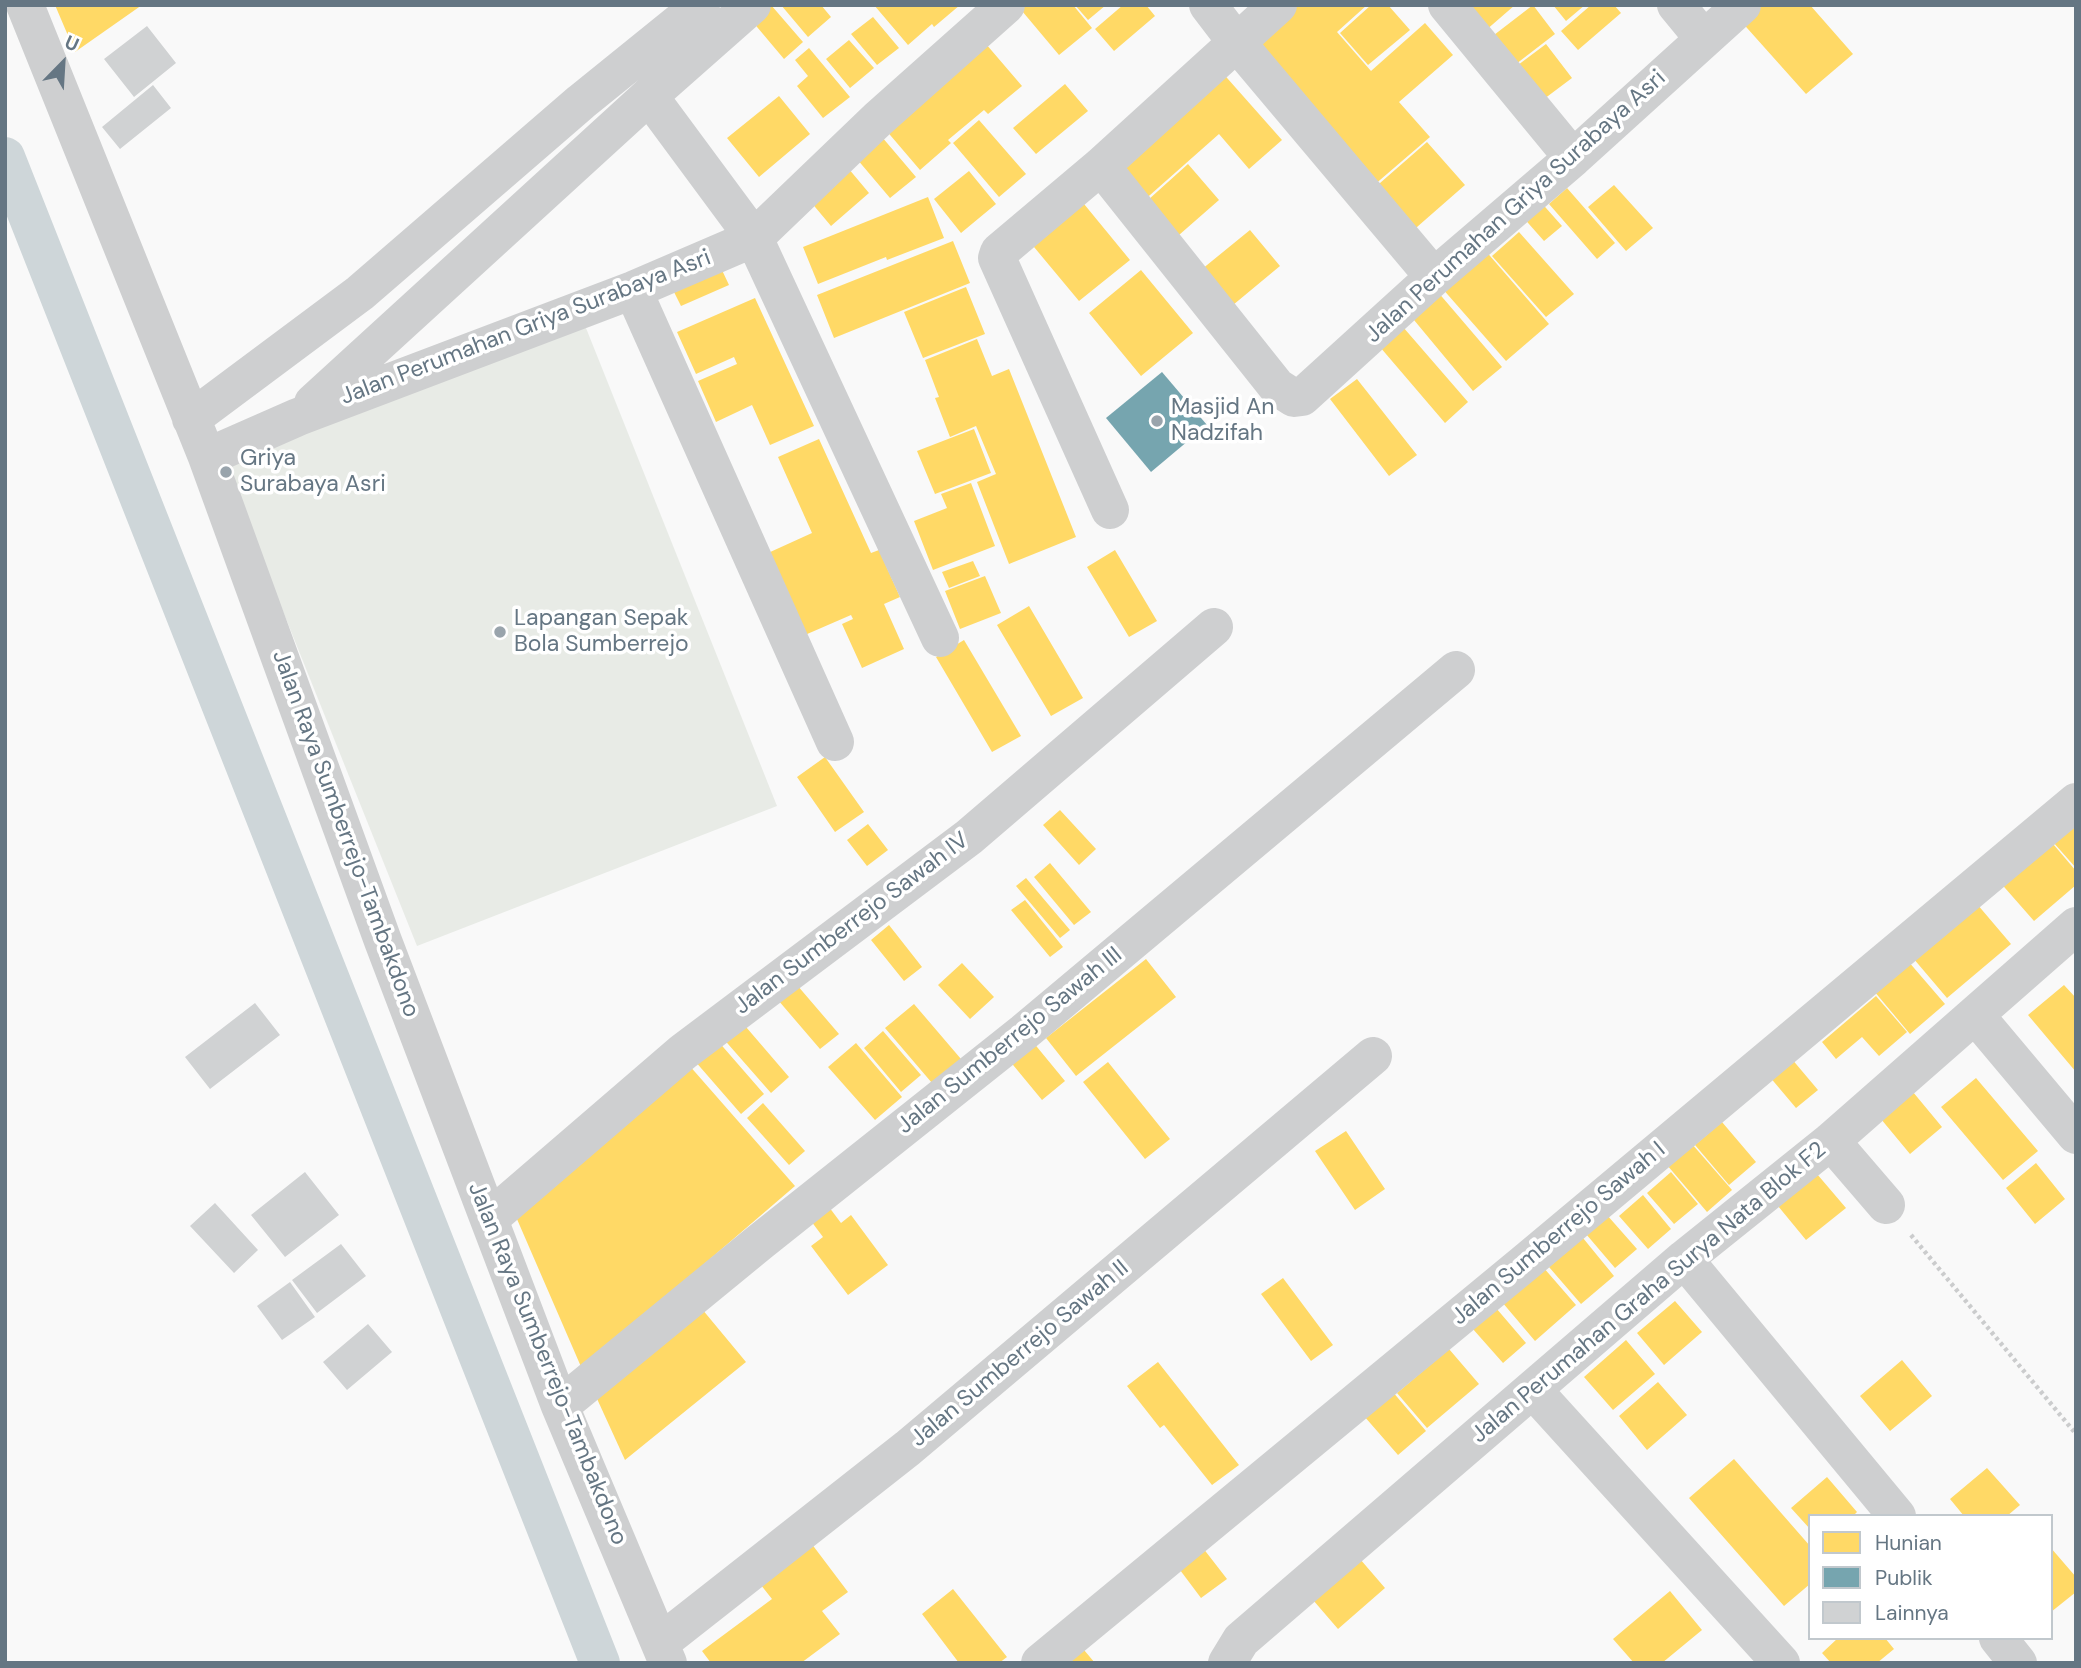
<!DOCTYPE html>
<style>
body{margin:0}
#map{position:relative;width:2081px;height:1668px;overflow:hidden;background:#f9f9f9;font-family:"DM Sans",sans-serif}
canvas{display:block}
.frame{position:absolute;inset:0;border:7px solid #657683;pointer-events:none}
.legend{position:absolute;left:1808px;top:1514px;width:245px;height:126px;box-sizing:border-box;background:#fff;border:2px solid #c1c8cd;margin:0;padding:9px 12px;list-style:none;font-size:21px;color:#657683}
.legend li{display:flex;align-items:center;gap:14px;height:35px}
.legend b{width:35px;border:2px solid #c1c8cd}
.north{position:absolute;left:28px;top:28px;width:70px;height:70px;-webkit-text-stroke:5px #fff;paint-order:stroke;rotate:24deg;font-size:19px;font-weight:700;line-height:28px;text-align:center;color:#657683}
.north::after{content:'';display:block;margin:auto;width:24px;height:32px;background:#657683;clip-path:polygon(50% 0,100% 100%,50% 72%,0 100%)}
</style>
<div id="map">
<canvas width="2081" height="1668"></canvas>
<div class="frame"></div>
<ul class="legend">
<li><b style="height:19px;background:#ffd966"></b>Hunian</li>
<li><b style="height:19px;background:#76a5af"></b>Publik</li>
<li><b style="height:19px;background:#d0d2d3"></b>Lainnya</li>
</ul>
<div class="north">U</div>
</div>
<script>
const c = document.querySelector('canvas').getContext('2d');
c.lineJoin = 'round';
function fill(path, color) { c.fillStyle = color; c.fill(path, 'evenodd'); }
const poly = rows => new Path2D(rows.map(r => 'M' + r).join(''));
function trace(path, color, width, dash) { c.strokeStyle = color; c.lineWidth = width; c.lineCap = dash ? 'butt' : 'round'; c.setLineDash(dash || []); c.stroke(path); }
function write(font, color, halo, rows, align = 'center') {
  c.font = font + ' "DM Sans",sans-serif'; c.lineWidth = 7; c.setLineDash([]); c.textBaseline = 'middle'; c.strokeStyle = halo; c.fillStyle = color; for (const [text, x, y, turn = 0] of rows) {
    c.save(); c.translate(x, y); c.rotate((+turn || 0) * Math.PI / 180); c.textAlign = isNaN(turn) ? turn : align; if (halo) c.strokeText(text, 0, 0); c.fillText(text, 0, 0); c.restore();
  }
}
const green = poly([
 [582,318,777,806,417,946,222,459]
]);
const homes = poly([
 [55,5,142,5,75,52],
 [771,5,803,42,784,59,752,21],
 [781,5,821,5,831,17,808,37],
 [874,5,960,5,934,27,932,24,908,45],
 [1017,5,1073,5,1092,28,1059,55],
 [1075,5,1106,5,1088,20],
 [1123,5,1146,5,1155,16,1114,51,1095,29],
 [1291,5,1367,5,1337,32,1371,71,1425,23,1453,55,1399,102,1430,137,1373,186,1253,39],
 [1371,5,1388,5,1410,30,1368,65,1340,33],
 [1462,5,1515,5,1485,31],
 [1533,5,1555,34,1516,64,1494,35],
 [1553,5,1585,5,1566,21],
 [1591,5,1614,5,1621,13,1578,50,1561,31],
 [1755,5,1810,5,1853,54,1806,94,1739,19],
 [873,17,899,48,877,65,851,34],
 [980,37,1022,86,988,114,984,110,948,140,951,143,920,170,879,122],
 [849,40,874,68,850,88,826,59],
 [1546,44,1572,78,1540,102,1514,68],
 [809,48,850,97,823,118,797,86,808,76,795,60],
 [1220,70,1282,140,1249,169,1219,134,1141,203,1110,168],
 [1065,84,1088,111,1036,154,1013,128],
 [779,96,810,134,759,177,727,138],
 [979,120,1026,174,999,197,953,143],
 [876,130,916,177,890,198,851,152],
 [1427,142,1465,185,1409,234,1372,190],
 [843,162,869,193,831,226,805,195],
 [1188,164,1219,200,1179,235,1148,200],
 [969,171,996,204,961,233,934,199],
 [1614,185,1653,228,1626,251,1588,207],
 [1567,188,1615,243,1597,259,1549,204],
 [1075,193,1130,260,1079,301,1024,235],
 [928,197,944,238,887,260,886,257,818,284,803,247],
 [1538,199,1562,226,1544,241,1521,215],
 [1250,230,1280,266,1227,310,1196,274],
 [1519,232,1574,294,1546,317,1492,256],
 [953,241,970,283,834,338,817,295],
 [1484,249,1549,324,1506,361,1441,287],
 [721,268,729,285,681,306,673,290],
 [1141,270,1193,333,1141,376,1089,313],
 [966,287,985,334,923,358,904,312],
 [1437,291,1502,367,1473,391,1409,314],
 [755,298,814,426,770,445,752,405,716,422,698,381,737,364,734,357,696,374,677,332],
 [1403,327,1468,402,1445,423,1380,347],
 [977,339,992,376,1009,369,1076,537,1009,564,977,482,996,474,976,426,950,437,935,398,939,397,925,360],
 [1357,379,1417,455,1389,476,1330,399],
 [974,429,991,473,935,494,917,451],
 [819,439,871,553,879,550,900,597,884,604,904,649,862,668,842,624,853,619,851,615,798,638,768,553,812,533,778,457],
 [971,483,995,546,933,570,914,521,947,508,941,494],
 [1115,550,1157,621,1129,637,1087,567],
 [973,561,980,576,949,588,942,572],
 [985,576,1001,613,960,629,945,591],
 [1029,606,1083,698,1051,716,997,625],
 [964,640,1021,736,992,752,936,657],
 [825,757,864,812,835,832,797,777],
 [1060,810,1096,849,1079,865,1043,825],
 [2076,822,2076,868,2053,842],
 [868,824,888,850,867,866,847,840],
 [2048,838,2076,871,2076,885,2034,921,1998,880],
 [1050,863,1091,912,1074,925,1034,877],
 [1026,878,1070,930,1060,938,1016,886],
 [1025,900,1063,947,1050,957,1011,910],
 [1977,904,2011,944,1947,998,1913,958],
 [889,925,922,967,904,981,871,940],
 [1146,959,1176,997,1076,1076,1046,1038],
 [1908,961,1945,1004,1910,1034,1874,991],
 [962,963,994,997,970,1019,938,985],
 [791,978,839,1034,820,1049,772,993],
 [2064,985,2076,998,2076,1072,2028,1015],
 [1876,996,1907,1032,1879,1056,1862,1037,1836,1059,1822,1042],
 [914,1004,961,1059,932,1083,885,1028],
 [740,1020,789,1077,771,1093,721,1036],
 [883,1031,921,1075,901,1092,864,1048],
 [1028,1036,1065,1081,1042,1100,1004,1054],
 [717,1040,764,1094,741,1114,694,1060],
 [856,1043,902,1097,875,1120,828,1067],
 [681,1056,795,1186,582,1369,510,1203],
 [1791,1058,1818,1090,1796,1108,1769,1076],
 [1108,1062,1170,1139,1145,1159,1083,1082],
 [1976,1078,2038,1151,2003,1180,1941,1107],
 [1908,1086,1942,1127,1910,1154,1876,1113],
 [763,1103,805,1151,789,1165,747,1118],
 [1722,1122,1756,1162,1729,1185,1695,1145],
 [1346,1131,1385,1189,1355,1210,1315,1151],
 [1692,1144,1732,1190,1707,1212,1667,1165],
 [2036,1163,2065,1199,2035,1224,2006,1188],
 [1671,1172,1698,1204,1674,1224,1647,1193],
 [1817,1174,1846,1208,1806,1240,1778,1206],
 [1643,1195,1671,1229,1648,1249,1619,1216],
 [829,1207,841,1223,851,1215,888,1265,848,1295,811,1246,823,1237,811,1221],
 [1607,1215,1637,1249,1615,1268,1586,1234],
 [1583,1238,1614,1276,1581,1304,1549,1267],
 [1543,1267,1576,1305,1535,1341,1502,1302],
 [1283,1278,1333,1345,1311,1361,1261,1294],
 [1675,1301,1702,1332,1664,1365,1637,1333],
 [697,1303,746,1362,625,1460,593,1390],
 [1496,1308,1526,1343,1503,1363,1472,1328],
 [1626,1340,1655,1374,1613,1410,1584,1377],
 [1449,1349,1479,1384,1427,1428,1397,1393],
 [1902,1360,1932,1396,1890,1431,1860,1396],
 [1158,1362,1239,1465,1212,1485,1164,1425,1160,1428,1127,1386],
 [1658,1382,1687,1415,1647,1450,1619,1416],
 [1392,1391,1426,1431,1398,1455,1364,1416],
 [1734,1459,1810,1546,1810,1584,1784,1606,1689,1498],
 [1987,1468,2020,1505,2007,1516,1964,1516,1950,1499],
 [1827,1477,1857,1512,1853,1516,1810,1516,1810,1529,1791,1508],
 [805,1535,848,1592,822,1611,840,1634,801,1663,711,1663,702,1651,772,1599,753,1575],
 [1196,1539,1227,1579,1201,1598,1171,1558],
 [2051,1548,2076,1577,2076,1592,2051,1612],
 [1354,1552,1385,1588,1338,1629,1307,1593],
 [953,1589,1007,1657,999,1663,959,1663,922,1614],
 [1670,1591,1702,1630,1662,1663,1634,1663,1613,1639],
 [1838,1638,1885,1638,1894,1649,1877,1663,1831,1663,1822,1653],
 [1084,1650,1095,1663,1068,1663]
]);
const public = poly([
 [1162,372,1207,425,1151,472,1106,418]
]);
const canal = poly([
 [5,157,600,1663]
]);
const building = poly([
 [147,26,176,63,134,97,104,59],
 [153,85,171,108,120,149,102,127],
 [255,1003,280,1035,210,1089,185,1057],
 [305,1172,339,1215,285,1257,251,1215],
 [215,1203,258,1250,234,1273,190,1226],
 [341,1244,366,1276,317,1313,292,1280],
 [290,1282,315,1317,282,1340,257,1306],
 [368,1324,392,1352,347,1390,323,1362]
]);
const path = poly([
 [1911,1235,2076,1434]
]);
const street = poly([
 [25,5,207,457,383,941,560,1406,668,1663],
 [1208,5,1237,43,1434,277],
 [1447,5,1573,158],
 [1676,5,1704,39],
 [649,96,754,238,940,638],
 [1101,166,1277,387,1294,398,1302,397,1434,277,1573,158,1742,5],
 [633,290,835,742],
 [313,403,649,96,752,5],
 [191,419,360,293,581,102,701,5],
 [207,457,298,417,633,290,754,238,878,119,1006,5],
 [1110,510,997,258,999,252,1101,166,1278,5],
 [1976,1016,2076,1135],
 [1831,1141,1886,1205],
 [489,1219,683,1052,969,837,1214,627],
 [1684,1259,1897,1516],
 [1533,1390,1781,1663],
 [560,1406,760,1242,1024,1032,1456,670],
 [1998,1638,2018,1663],
 [660,1643,908,1448,1373,1056],
 [1040,1663,1526,1262,2076,802],
 [1227,1663,1241,1640,1684,1259,1831,1141,2076,926]
]);
const markers = [
 [1157,421,7,"#99a4ac"],
 [226,472,7,"#99a4ac"],
 [500,632,7,"#99a4ac"]
];
const streetNames = [
 ["Jalan Perumahan Griya Surabaya Asri",1516,207,-42],
 ["Jalan Perumahan Griya Surabaya Asri",526,328,-21],
 ["Jalan Raya Sumberrejo-Tambakdono",345,834,70],
 ["Jalan Sumberrejo Sawah IV",852,924,-37],
 ["Jalan Sumberrejo Sawah III",1010,1041,-39],
 ["Jalan Sumberrejo Sawah I",1559,1234,-40],
 ["Jalan Perumahan Graha Surya Nata Blok F2",1649,1293,-40],
 ["Jalan Sumberrejo Sawah II",1020,1354,-40],
 ["Jalan Raya Sumberrejo-Tambakdono",547,1364,68]
];
const poiNames = [
 ["Masjid An",1171,408],
 ["Nadzifah",1171,434],
 ["Griya",240,459],
 ["Surabaya Asri",240,485],
 ["Lapangan Sepak",514,619],
 ["Bola Sumberrejo",514,645]
];
fill(green, '#e8ebe6');
fill(homes, '#ffd966');
fill(public, '#76a5af');
trace(canal, '#ced6d9', 40);
fill(building, '#d0d2d3');
trace(path, '#cbcccd', 4.5, [3.5, 3.5]);
trace(street, '#cecfd0', 38);
for (const [x, y, r, color] of markers) { const dot = new Path2D(); dot.arc(x, y, r, 0, 2 * Math.PI); c.fillStyle = color; c.fill(dot); trace(dot, '#fff', 2.5); }
write('23px', '#657683', '#fff', streetNames);
write('23px', '#657683', '#fff', poiNames, 'left');
</script>
